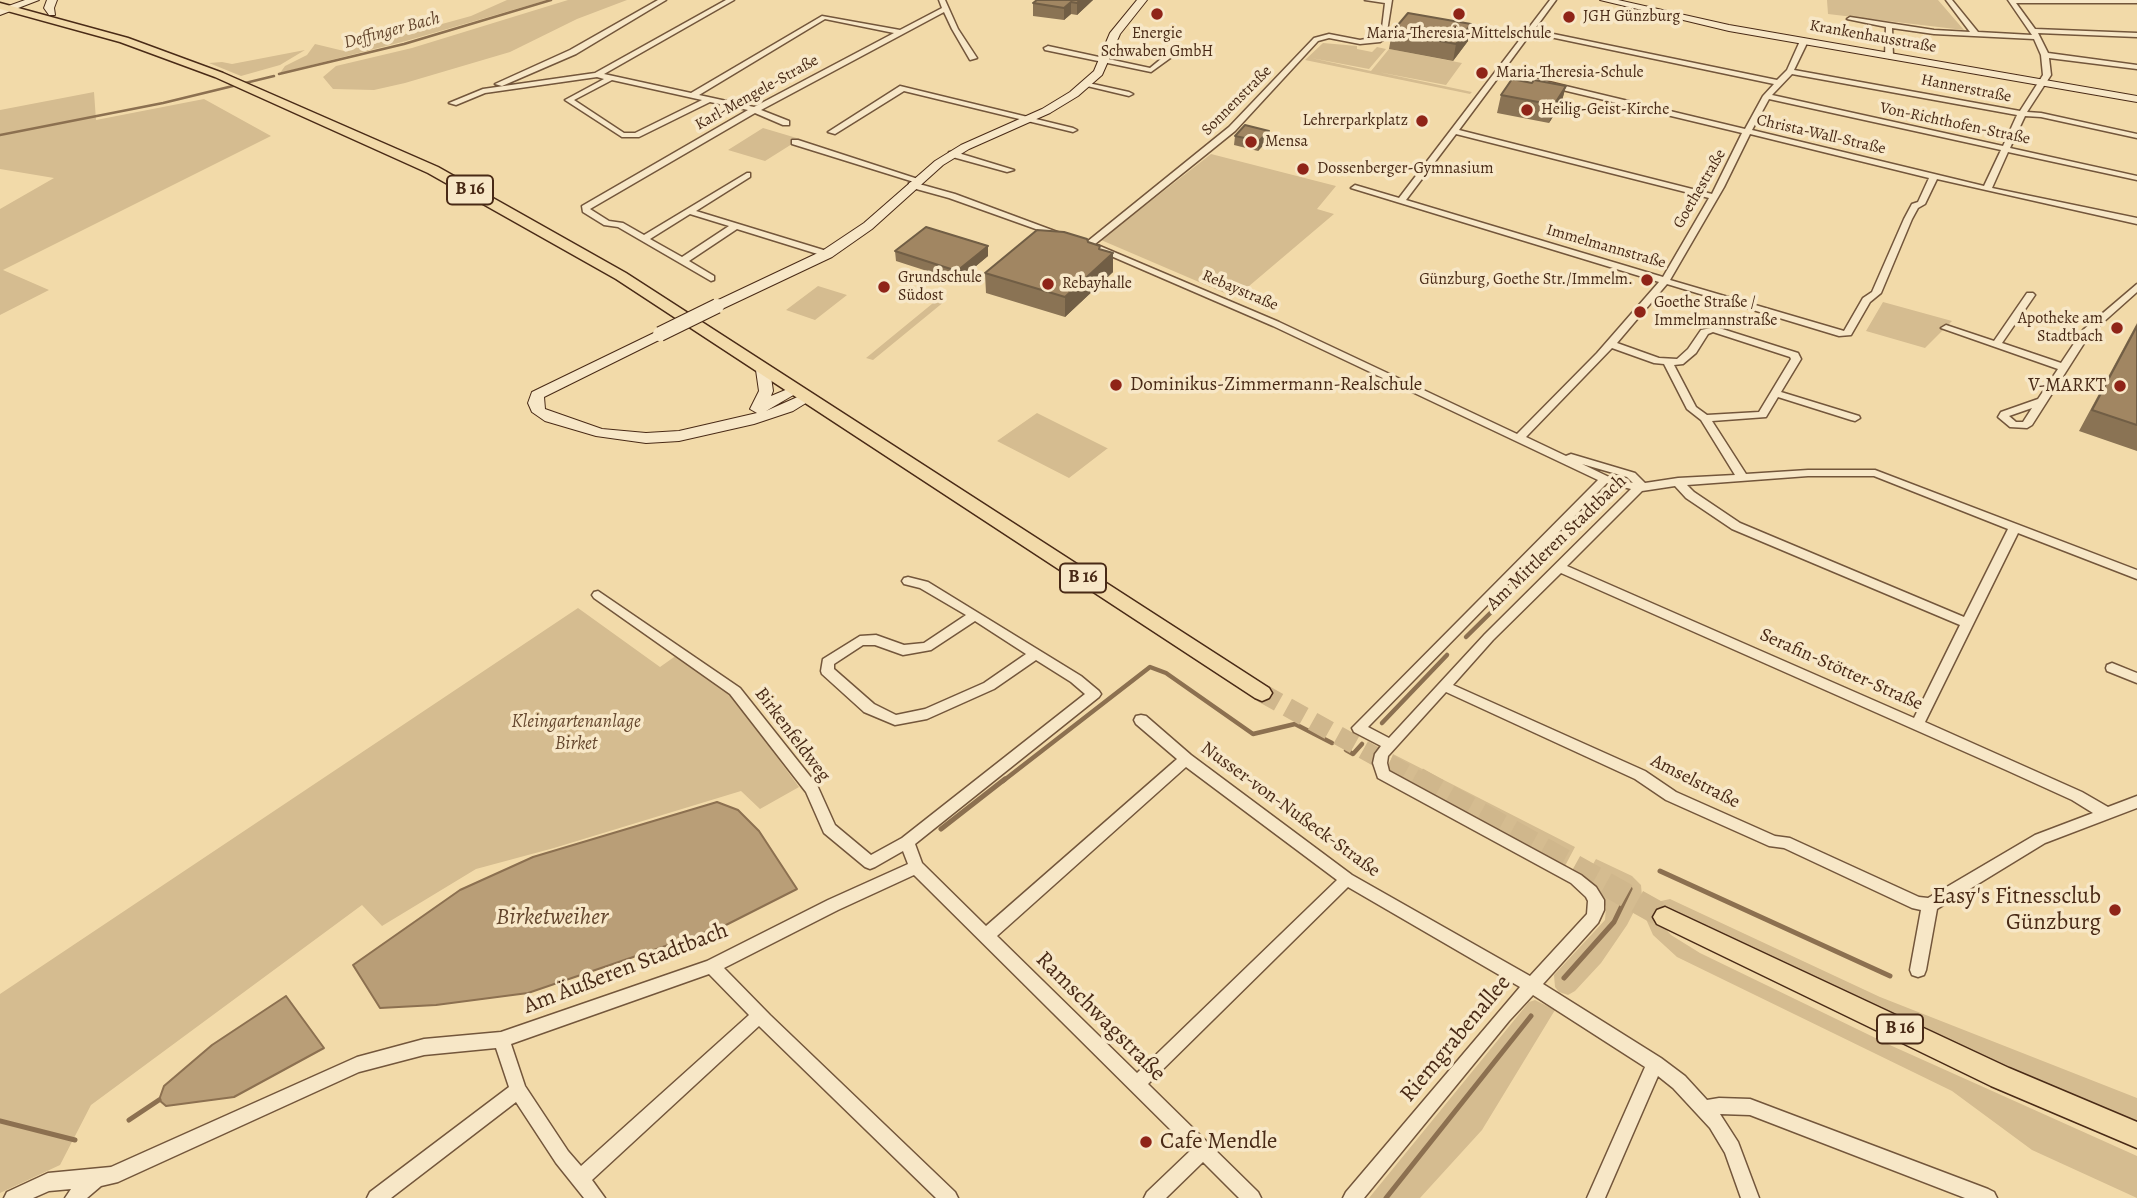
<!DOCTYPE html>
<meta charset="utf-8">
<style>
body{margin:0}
canvas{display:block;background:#f2daa9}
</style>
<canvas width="2137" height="1198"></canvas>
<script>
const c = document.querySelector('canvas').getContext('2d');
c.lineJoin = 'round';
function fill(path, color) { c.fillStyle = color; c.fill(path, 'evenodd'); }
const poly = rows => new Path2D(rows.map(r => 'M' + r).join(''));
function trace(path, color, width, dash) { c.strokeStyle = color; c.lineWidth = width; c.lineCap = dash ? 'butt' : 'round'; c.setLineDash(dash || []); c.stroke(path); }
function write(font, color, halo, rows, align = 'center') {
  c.font = font + ' Alegreya,serif'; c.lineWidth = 7; c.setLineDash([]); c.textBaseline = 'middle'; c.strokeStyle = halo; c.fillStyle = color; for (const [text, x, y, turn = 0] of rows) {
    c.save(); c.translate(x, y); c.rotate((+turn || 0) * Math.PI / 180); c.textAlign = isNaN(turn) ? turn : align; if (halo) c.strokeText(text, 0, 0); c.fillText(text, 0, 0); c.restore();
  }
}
const green = poly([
 [507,0,547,0,406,41,280,73,285,66,307,55,315,44,344,51,471,16],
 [568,0,627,0,577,19,510,52,405,83,374,90,333,89,323,77,336,66,412,48],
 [1827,0,1938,0,1964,30,1828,14],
 [1323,43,1357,46,1357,49,1372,52,1377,47,1386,49,1369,69,1311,58,1371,71,1389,49,1462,63,1446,85,1378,72,1472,92,1470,94,1305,60],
 [305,50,280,65,241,76,209,63,222,62,232,64],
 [94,92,96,120,204,99,271,136,3,270,49,290,0,315,0,209,54,178,0,169,0,110],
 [763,128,800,139,765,161,728,150],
 [1211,154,1336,186,1317,209,1334,214,1242,292,1227,294,1101,240],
 [818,286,847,295,815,320,786,310],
 [938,299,945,301,873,360,866,358],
 [1883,302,1952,321,1925,348,1866,331],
 [1037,413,1107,448,1108,448,1069,478,997,441],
 [578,608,660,667,677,655,729,692,799,787,760,809,741,791,554,848,476,869,382,926,362,905,91,1105,60,1165,0,1193,0,994],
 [1393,754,1575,847,1565,866,1401,778,1392,769,1390,762],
 [1596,859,1632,876,1641,885,1642,896,1627,925,1601,963,1575,991,1568,995,1559,992,1555,987,1554,975,1605,920,1606,907,1601,894,1592,883,1574,871,1579,865,1592,866],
 [1670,899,1880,997,2137,1098,2137,1126,1662,925,1671,935,1700,953,1892,1046,2137,1156,2137,1198,2032,1150,1952,1091,1677,957,1653,935,1646,919,1647,910,1652,903],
 [1535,1000,1555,1010,1482,1130,1420,1198,1369,1198,1529,1002]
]);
const water = poly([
 [717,802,738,810,759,831,797,889,724,926,528,993,436,1005,380,1008,353,965,460,890,533,857,717,802],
 [286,996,324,1048,234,1097,166,1106,159,1100,164,1086,212,1045,286,996]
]);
const streamFar2 = poly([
 [279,74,404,44,551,0],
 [0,135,163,103,274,76]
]);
const streamFar1 = poly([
 [1466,637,1609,496],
 [1382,723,1447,655],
 [1346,750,1353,754,1362,744],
 [1003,781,1150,667,1166,673,1253,734,1295,724,1332,743]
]);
const stream = poly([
 [941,829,1005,779],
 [1660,871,1890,976],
 [1564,978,1614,922,1630,889],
 [129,1120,159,1100],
 [0,1121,75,1140],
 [1386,1198,1531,1016]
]);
const primaryTunnelFar1 = poly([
 [1262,693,1420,781]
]);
const primaryTunnel = poly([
 [1417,779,1665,917]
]);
const street = poly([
 [658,0,666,0,576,54,502,86,495,84,570,50,658,0],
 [726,0,734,0,604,74,691,93,822,16,900,30,942,8,939,0,945,0,958,29,977,58,970,60,952,29,944,12,761,110,789,121,789,125,783,125,755,113,590,209,609,221,623,223,644,235,747,173,750,173,750,177,696,211,830,252,830,256,824,256,737,229,689,261,714,276,714,280,711,281,618,227,604,225,583,212,582,206,748,110,710,102,639,137,622,137,565,100,604,79,597,77,485,93,456,105,449,103,483,89,595,73,726,0],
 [825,19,894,33,754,107,699,95,825,19],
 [612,80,702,100,635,133,624,133,574,100,612,80],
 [690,214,729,226,682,257,650,239,690,214],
 [1365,0,1392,0,1386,38,1380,42,1360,44,1329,38,1318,41,1235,131,1095,244,1279,322,1517,434,1597,353,1659,282,1351,188,1355,185,1399,198,1550,0,1556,0,1534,30,1777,80,1787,70,1800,41,1804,39,1808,41,1794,70,2020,111,2043,75,2041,55,2034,39,1934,34,1892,28,1893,56,1889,58,1885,56,1886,27,1847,19,1850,17,1934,30,1970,32,1946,0,1952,0,1978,32,2032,35,2008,0,2137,0,2137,3,2016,3,2035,29,2137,33,2137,37,2038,33,2048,53,2137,65,2137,69,2049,58,2051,75,2027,112,2041,113,2137,134,2137,138,2041,117,2025,116,2010,148,2137,176,2137,180,2008,152,1992,188,2137,218,2137,224,1937,179,1925,204,1918,208,1912,219,1881,293,1870,302,1851,335,1839,336,1667,284,1617,343,1659,358,1677,359,1688,349,1701,330,1716,327,1798,353,1801,359,1781,392,1859,416,1860,418,1855,421,1851,420,1778,397,1766,417,1712,421,1746,474,1808,470,1875,470,2137,570,2137,579,2018,533,1925,722,2082,792,2108,807,2137,796,2137,808,2045,843,1937,909,1926,970,1924,975,1918,977,1912,975,1910,970,1921,910,1912,908,1784,848,1769,846,1666,800,1635,779,1446,692,1388,756,1387,763,1389,771,1581,875,1596,887,1604,900,1604,910,1598,923,1543,984,1661,1058,1685,1076,1707,1100,1719,1098,1750,1099,1988,1189,1994,1192,1997,1198,1965,1198,1750,1115,1720,1114,1738,1142,1759,1198,1741,1198,1725,1153,1710,1128,1673,1088,1658,1076,1605,1198,1587,1198,1645,1067,1533,995,1509,1021,1364,1198,1343,1198,1346,1192,1520,987,1348,887,1148,1084,1258,1192,1261,1198,1239,1198,1203,1162,1166,1198,1144,1198,1147,1192,1191,1150,914,875,838,910,724,968,770,1015,955,1192,958,1198,936,1198,759,1026,592,1180,605,1198,584,1198,556,1163,516,1102,391,1198,367,1198,370,1192,509,1087,496,1048,424,1055,359,1072,118,1182,101,1186,87,1198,65,1198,71,1189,49,1191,33,1198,4,1198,7,1192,48,1173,111,1167,357,1057,424,1039,501,1032,707,961,828,900,908,864,903,851,875,867,870,869,865,867,824,833,806,792,730,694,594,598,592,595,594,592,598,591,740,688,817,785,835,825,871,855,902,838,1085,694,1071,682,1036,660,994,689,927,719,895,725,864,712,822,674,821,671,823,659,860,636,876,635,904,645,924,643,966,615,920,588,904,584,902,581,904,578,908,577,928,582,1081,676,1099,691,1101,694,1099,697,915,844,922,863,986,926,1177,759,1136,724,1134,720,1136,716,1141,715,1146,716,1191,755,1352,875,1530,976,1587,914,1588,901,1586,897,1571,883,1378,778,1373,763,1375,754,1381,746,1354,732,1352,728,1598,480,1273,326,1081,243,1088,241,1229,127,1314,38,1329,34,1360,40,1381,36,1385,3,1365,0],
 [1531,33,1774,84,1763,96,1745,129,1503,71,1531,33],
 [1792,74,2017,115,2003,146,1772,95,1792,74],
 [1500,75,1742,133,1712,194,1459,130,1500,75],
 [1769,99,2001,150,1984,186,1752,130,1769,99],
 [1456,134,1709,198,1663,277,1406,200,1456,134],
 [1750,134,1929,178,1918,202,1912,204,1904,219,1872,292,1863,298,1844,331,1670,280,1724,187,1750,134],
 [1713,332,1790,357,1791,359,1759,412,1707,415,1696,407,1674,365,1683,364,1696,353,1708,334,1713,332],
 [1612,348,1654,363,1664,364,1687,409,1701,420,1735,475,1678,478,1645,483,1635,473,1571,454,1566,456,1526,437,1612,348],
 [1582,464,1627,477,1633,483,1609,477,1582,464],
 [1808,476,1874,476,2008,529,1964,617,1740,523,1694,492,1687,485,1808,476],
 [1607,483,1631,489,1485,634,1389,738,1368,727,1607,483],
 [1675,486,1686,498,1732,529,1960,625,1914,718,1567,566,1642,491,1675,486],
 [1561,573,2006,770,2072,800,2093,813,2035,835,1928,898,1919,897,1790,838,1775,836,1676,792,1645,771,1453,685,1493,640,1561,573],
 [975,621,1026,654,984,683,925,709,896,715,874,704,834,669,834,664,863,645,875,645,903,655,931,650,975,621],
 [1186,767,1337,880,1137,1073,997,936,1186,767],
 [709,974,749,1015,581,1166,568,1151,525,1086,511,1044,709,974],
 [1048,46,1150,68,1173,49,1180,51,1151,72,1045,50,1044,48,1048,46],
 [1084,82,1129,92,1133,94,1129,96,1087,86,1084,86,1084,82],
 [900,86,1073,128,1077,130,1073,132,904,91,835,134,828,132,900,86],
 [792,140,798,140,921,180,914,182,792,144,792,140],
 [949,152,955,152,1014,170,1007,172,949,156,949,152],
 [912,182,955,194,1068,236,1061,238,949,198,909,187,909,183,912,182],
 [2137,284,2137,292,2090,334,2032,425,2027,428,2010,427,1998,417,2001,412,2038,399,2058,369,1941,328,1946,325,1994,341,2027,293,2033,293,2035,295,2002,343,2061,363,2083,330,2137,284],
 [2032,408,2023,422,2016,422,2009,416,2032,408],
 [2112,663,2137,673,2137,683,2107,671,2106,668,2107,665,2112,663]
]);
const secondary = poly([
 [25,0,39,0,0,15,0,9,25,0],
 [47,0,57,0,54,8,55,15,49,15,44,8,47,0],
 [1137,0,1147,0,1120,34,1102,75,1078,96,1050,113,969,149,943,165,872,229,832,257,722,309,712,309,712,303,822,251,864,223,935,161,961,145,1042,109,1070,92,1094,71,1110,33,1137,0],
 [1600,0,1618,0,1729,25,2137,96,2137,102,1729,31,1600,0],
 [660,330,667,334,665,337,544,397,545,409,602,429,646,433,679,431,757,413,750,409,759,391,756,370,763,366,770,370,773,391,771,396,795,386,802,390,766,411,802,395,812,395,814,398,793,411,754,424,679,441,646,443,596,436,545,421,532,412,528,403,532,392,660,330]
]);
const primary = poly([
 [0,3,128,38,223,73,438,167,626,273,1269,688,1272,693,1269,698,1262,701,1255,698,616,279,428,173,215,77,120,42,0,9,0,3],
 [1665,907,2009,1068,2137,1122,2137,1148,1991,1086,1657,924,1653,917,1657,910,1665,907]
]);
const secondaryBridge = poly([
 [660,334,717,306]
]);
const wall = poly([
 [1037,0,1093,0,1077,15,1071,14,1064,20,1033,16,1033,3],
 [1392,32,1468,41,1453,61,1389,49],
 [1532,83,1566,86,1561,104,1549,123,1497,113,1501,95],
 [1235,136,1268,140,1258,151,1234,145],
 [1088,242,1100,246,1100,249,1113,253,1113,272,1065,317,986,293,985,273],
 [895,251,988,256,958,281,896,261],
 [2137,323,2137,451,2079,431]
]);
const shadedWall = poly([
 [1080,0,1093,0,1077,15,1077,3],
 [1071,2,1071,14,1064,20,1064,8],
 [1471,24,1468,41,1453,61,1456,44],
 [1566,86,1561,104,1549,123,1554,105],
 [1269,131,1268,140,1258,151,1259,141],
 [988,246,988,256,958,281,957,271],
 [1100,246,1100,265,1113,253,1113,272,1065,317,1065,297]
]);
const building = poly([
 [1037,0,1080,0,1077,3,1071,2,1064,8,1033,3,1037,0],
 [1408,13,1471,24,1456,44,1392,32,1408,13],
 [1512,79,1532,83,1534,80,1566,86,1554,105,1501,95,1512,79],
 [1245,125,1269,131,1259,141,1235,136,1245,125],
 [926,227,988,246,957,271,895,251,926,227],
 [1037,230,1064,232,1087,239,1088,242,1100,246,1099,249,1113,253,1065,297,985,273,1037,230],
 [2137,326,2137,425,2092,410,2137,326]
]);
const markers = [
 [1157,14,7,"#8f2418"],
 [1459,14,7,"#8f2418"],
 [1569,17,7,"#8f2418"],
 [1482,73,7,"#8f2418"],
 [1527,110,7,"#8f2418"],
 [1422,121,7,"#8f2418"],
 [1251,142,7,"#8f2418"],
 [1303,169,7,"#8f2418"],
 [1647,280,7,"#8f2418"],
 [1048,284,7,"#8f2418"],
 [884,287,7,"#8f2418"],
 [1640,312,7,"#8f2418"],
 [2117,328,7,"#8f2418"],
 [1116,385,7,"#8f2418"],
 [2120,386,7,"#8f2418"],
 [2115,910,7,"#8f2418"],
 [1146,1142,7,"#8f2418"]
];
const farPoinames = [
 ["JGH Günzburg",1583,17],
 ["Energie",1157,34,"center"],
 ["Schwaben GmbH",1157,52,"center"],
 ["Maria-Theresia-Mittelschule",1459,34,"center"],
 ["Maria-Theresia-Schule",1496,73],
 ["Heilig-Geist-Kirche",1541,110],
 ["Lehrerparkplatz",1408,121,"right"],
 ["Mensa",1265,142],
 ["Dossenberger-Gymnasium",1317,169],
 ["Grundschule",898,278],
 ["Südost",898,296],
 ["Günzburg, Goethe Str./Immelm.",1633,280,"right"],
 ["Rebayhalle",1062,284],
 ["Goethe Straße /",1654,303],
 ["Immelmannstraße",1654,321],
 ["Apotheke am",2103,319,"right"],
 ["Stadtbach",2103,337,"right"]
];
const farStreetnames = [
 ["Krankenhausstraße",1873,37,10],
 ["Hannerstraße",1966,89,11],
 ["Karl-Mengele-Straße",757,93,-29],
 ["Sonnenstraße",1237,101,-45],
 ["Von-Richthofen-Straße",1955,124,12],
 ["Christa-Wall-Straße",1821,135,13],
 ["Goethestraße",1700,189,-60],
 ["Immelmannstraße",1606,247,16],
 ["Rebaystraße",1240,291,23]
];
const farWaternames = [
 ["Deffinger Bach",392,31,-15]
];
const shields = [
 [470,190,46],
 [1083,578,46],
 [1900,1029,46]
];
const shieldNames = [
 ["B 16",470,190],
 ["B 16",1083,578],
 ["B 16",1900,1029]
];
const poiNames = [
 ["Dominikus-Zimmermann-Realschule",1130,385],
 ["V-MARKT",2106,386,"right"]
];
const streetNames = [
 ["Am Mittleren Stadtbach",1557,543,-44],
 ["Serafin-Stötter-Straße",1841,670,24],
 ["Birkenfeldweg",792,735,53],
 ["Amselstraße",1695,782,27],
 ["Nusser-von-Nußeck-Straße",1290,810,36]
];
const parkNames = [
 ["Kleingartenanlage",576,722],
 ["Birket",576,744]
];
const nearPoinames = [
 ["Easy's Fitnessclub",2101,897],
 ["Günzburg",2101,923],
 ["Cafe Mendle",1160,1142,"left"]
];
const nearStreetnames = [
 ["Am Äußeren Stadtbach",626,969,-21],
 ["Ramschwagstraße",1100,1017,45],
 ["Riemgrabenallee",1456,1039,-50]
];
const nearWaternames = [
 ["Birketweiher",552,918]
];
fill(green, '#d5bc90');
fill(water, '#b99e77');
trace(water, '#8c7050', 2);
trace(streamFar2, '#8c7050', 2.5);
trace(streamFar1, '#8c7050', 4.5);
trace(stream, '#8c7050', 5);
trace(primaryTunnelFar1, '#d0b78c', 19, [19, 10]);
trace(primaryTunnel, '#d0b78c', 24, [24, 12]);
trace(street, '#73563b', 3);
trace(secondary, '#492a16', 2);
trace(primary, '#492a16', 3);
fill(street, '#f7e7c7');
fill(secondary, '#f7e7c7');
fill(primary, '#f2daa9');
trace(secondaryBridge, '#492a16', 16, []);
trace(secondaryBridge, '#f7e7c7', 14);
fill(wall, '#8a7354');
fill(shadedWall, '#715e45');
fill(building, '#a18662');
trace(building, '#715e45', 2);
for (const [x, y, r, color] of markers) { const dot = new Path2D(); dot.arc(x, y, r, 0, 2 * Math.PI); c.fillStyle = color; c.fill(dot); trace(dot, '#f7e7c7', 2.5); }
write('16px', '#492a16', '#f7e7c7', farPoinames, 'left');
write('16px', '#492a16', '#f7e7c7', farStreetnames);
write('italic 18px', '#65472e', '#f7e7c7', farWaternames);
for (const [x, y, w] of shields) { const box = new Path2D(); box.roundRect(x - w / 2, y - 14.5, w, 29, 5); c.fillStyle = '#f7e7c7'; c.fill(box); trace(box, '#492a16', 2); }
write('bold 18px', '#492a16', null, shieldNames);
write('19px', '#492a16', '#f7e7c7', poiNames, 'left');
write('19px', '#492a16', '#f7e7c7', streetNames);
write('italic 19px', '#65472e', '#f7e7c7', parkNames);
write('23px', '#492a16', '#f7e7c7', nearPoinames, 'right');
write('23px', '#492a16', '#f7e7c7', nearStreetnames);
write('italic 24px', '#65472e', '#f7e7c7', nearWaternames);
</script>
